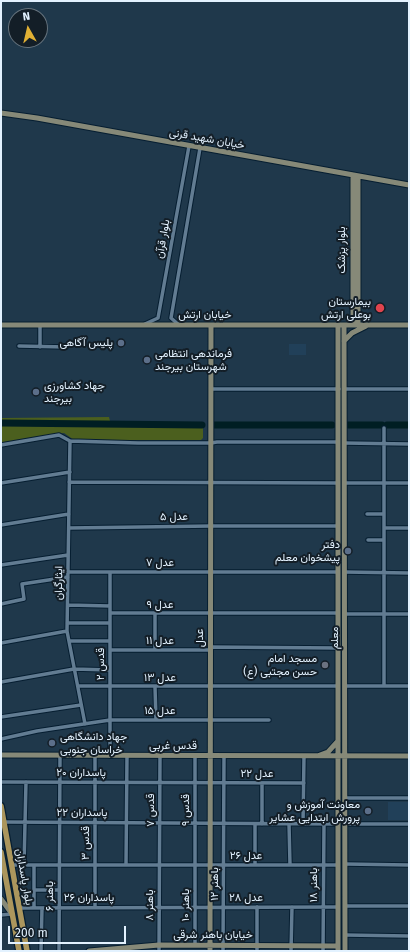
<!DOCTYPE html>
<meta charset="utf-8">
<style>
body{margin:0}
#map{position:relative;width:410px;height:952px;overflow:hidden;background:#1f384b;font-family:"Fira Sans",sans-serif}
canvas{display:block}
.frame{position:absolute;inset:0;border:2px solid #e3f2ff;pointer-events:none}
.north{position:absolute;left:8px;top:8px;width:40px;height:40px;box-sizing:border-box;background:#131e27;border:1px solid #66737d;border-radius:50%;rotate:352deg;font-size:11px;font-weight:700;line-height:16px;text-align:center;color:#e3f2ff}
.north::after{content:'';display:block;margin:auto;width:14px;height:18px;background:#e0b034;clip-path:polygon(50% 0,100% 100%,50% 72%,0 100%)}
.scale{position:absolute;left:8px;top:926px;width:118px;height:18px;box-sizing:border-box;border:2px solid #e3f2ff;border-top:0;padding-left:5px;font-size:12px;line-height:14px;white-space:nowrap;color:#e3f2ff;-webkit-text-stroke:3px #131e27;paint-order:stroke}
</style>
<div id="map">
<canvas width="410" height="952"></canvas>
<div class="frame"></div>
<div class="north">N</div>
<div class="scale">200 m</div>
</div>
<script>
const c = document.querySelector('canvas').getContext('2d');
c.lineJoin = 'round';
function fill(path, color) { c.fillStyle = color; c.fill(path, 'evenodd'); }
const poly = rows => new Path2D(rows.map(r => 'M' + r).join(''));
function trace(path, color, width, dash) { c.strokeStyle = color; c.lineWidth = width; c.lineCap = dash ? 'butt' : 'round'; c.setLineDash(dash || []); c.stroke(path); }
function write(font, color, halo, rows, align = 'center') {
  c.font = font + ' "Fira Sans",Vazirmatn,sans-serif'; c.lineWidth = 4; c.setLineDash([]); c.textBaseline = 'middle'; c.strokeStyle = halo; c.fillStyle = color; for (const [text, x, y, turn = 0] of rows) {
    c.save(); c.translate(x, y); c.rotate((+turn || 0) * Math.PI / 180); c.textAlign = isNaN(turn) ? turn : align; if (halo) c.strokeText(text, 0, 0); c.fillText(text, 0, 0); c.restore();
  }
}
const built = poly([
 [289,344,306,344,306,355,289,355],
 [388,802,409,802,409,820,388,820]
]);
const green = poly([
 [109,417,110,421,203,424,203,438,201,440,74,440,64,433,1,443,1,418]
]);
const river = poly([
 [1,423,202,425],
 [213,425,332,425],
 [348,425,382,425],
 [387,425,409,425]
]);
const street = poly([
 [145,324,158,318,189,146],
 [40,325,40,347],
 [179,325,171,318,200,148],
 [19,346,66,347],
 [211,389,339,389],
 [344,389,409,389],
 [70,441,67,631,85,724],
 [344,443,409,444],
 [1,445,59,435,70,441,138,443,211,443,217,442,338,442],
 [69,482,338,483],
 [1,483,70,472],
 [344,483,409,483],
 [367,514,384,514],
 [1,525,69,514],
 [69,528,211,526,338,526],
 [384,528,409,528],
 [368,540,384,540],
 [1,565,68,555],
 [68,572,338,572],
 [110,572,110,756],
 [344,572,409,573],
 [1,604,24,599,22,584,68,577],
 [68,605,110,606],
 [110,613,338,613],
 [155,614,155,650],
 [344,614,409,614],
 [67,623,110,623],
 [69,641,110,641],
 [1,643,67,631],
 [210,647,338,648],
 [110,650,210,650],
 [1,682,74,669,110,670],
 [78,686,338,686],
 [345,686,409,686],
 [384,686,384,428],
 [155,687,156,720],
 [1,717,81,705],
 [1,739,37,731,110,720,269,720],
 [195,756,195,945],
 [2,782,304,783],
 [345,798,409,798],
 [4,822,338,824],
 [262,824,262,783],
 [289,824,290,865],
 [303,824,304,756],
 [345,824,409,824],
 [345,864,409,865],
 [12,865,338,865],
 [24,865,26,782],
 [34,865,34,908],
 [126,865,127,756],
 [255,865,255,824],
 [34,890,59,890],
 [345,906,409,906],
 [95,907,95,756],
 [19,908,338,907],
 [1,915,12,914],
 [345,935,409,936],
 [41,951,42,908],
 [59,951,60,755],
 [159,951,160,756],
 [223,951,224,756],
 [257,951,257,907],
 [291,951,292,907],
 [323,951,324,824]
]);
const secondary = poly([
 [1,113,37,118,409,185],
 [353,175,353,325],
 [358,176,358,325],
 [1,325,409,325],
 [344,325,345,951],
 [344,341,352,333,366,326],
 [1,755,409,756],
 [320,755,328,752,338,741],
 [1,899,12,914],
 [89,951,159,945,338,946],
 [210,951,211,325],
 [338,951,338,325]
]);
const primary = poly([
 [1,806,27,951],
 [1,852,19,951]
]);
const markers = [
 [380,308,5,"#e0444e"],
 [121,343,4,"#5c6f8a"],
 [147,360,4,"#5c6f8a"],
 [36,392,4,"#5c6f8a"],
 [348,551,4,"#5c6f8a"],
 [325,665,4,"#6b7280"],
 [52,743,4,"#5c6f8a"],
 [368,811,4,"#5c6f8a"]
];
const streetNames = [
 ["خیابان شهید قرنی",207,139,10],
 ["بلوار قرآن",163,239,-80],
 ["بلوار پزشک",342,250,-90],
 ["خیابان ارتش",205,315],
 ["عدل ۵",174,517,-1],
 ["عدل ۷",160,563],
 ["ایثارگران",59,583,-89],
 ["عدل ۹",160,605],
 ["عدل",200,638,-90],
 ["معلم",335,638,-90],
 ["عدل ۱۱",160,641],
 ["قدس ۲",101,664,-90],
 ["عدل ۱۳",160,678],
 ["عدل ۱۵",160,711],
 ["قدس غربی",173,746],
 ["پاسداران ۲۰",81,773],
 ["عدل ۲۲",257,774],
 ["قدس ۷",151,810,-90],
 ["قدس ۹",186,810,-90],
 ["پاسداران ۲۲",82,813],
 ["قدس ۳",86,843,-90],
 ["عدل ۲۶",246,856],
 ["بلوار پاسداران",24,877,80],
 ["باهنر ۱۲",215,884,-90],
 ["باهنر ۱۸",314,885,-90],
 ["باهنر ۶",50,896,-90],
 ["پاسداران ۲۶",89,898],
 ["عدل ۲۸",246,898],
 ["باهنر ۸",150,905,-90],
 ["باهنر ۱۰",186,905,-90],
 ["خیابان باهنر شرقی",213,935]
];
const poiNames = [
 ["بیمارستان",371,302],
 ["بوعلی ارتش",371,315],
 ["پلیس آگاهی",113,343],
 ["فرماندهی انتظامی",155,354,"left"],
 ["شهرستان بیرجند",155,367,"left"],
 ["جهاد کشاورزی",44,386,"left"],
 ["بیرجند",44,399,"left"],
 ["دفتر",340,545],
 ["پیشخوان معلم",340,558],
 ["مسجد امام",317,659],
 ["حسن مجتبی (ع)",317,672],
 ["جهاد دانشگاهی",60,737,"left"],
 ["خراسان جنوبی",60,750,"left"],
 ["معاونت آموزش و",360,805],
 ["پرورش ابتدایی عشایر",360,818]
];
fill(built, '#214059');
fill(green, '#4b5f1e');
trace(river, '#001e23', 7);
trace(street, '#061e31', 5.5);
trace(secondary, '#061e31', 7);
trace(primary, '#061e31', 8);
trace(street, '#627c92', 3.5);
trace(secondary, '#868978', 5);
trace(primary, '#ab965d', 5.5);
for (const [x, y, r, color] of markers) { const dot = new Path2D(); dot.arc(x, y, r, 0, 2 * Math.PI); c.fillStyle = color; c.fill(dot); trace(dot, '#131e27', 1.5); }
write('11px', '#e3f2ff', '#131e27', streetNames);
write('11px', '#e3f2ff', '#131e27', poiNames, 'right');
</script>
